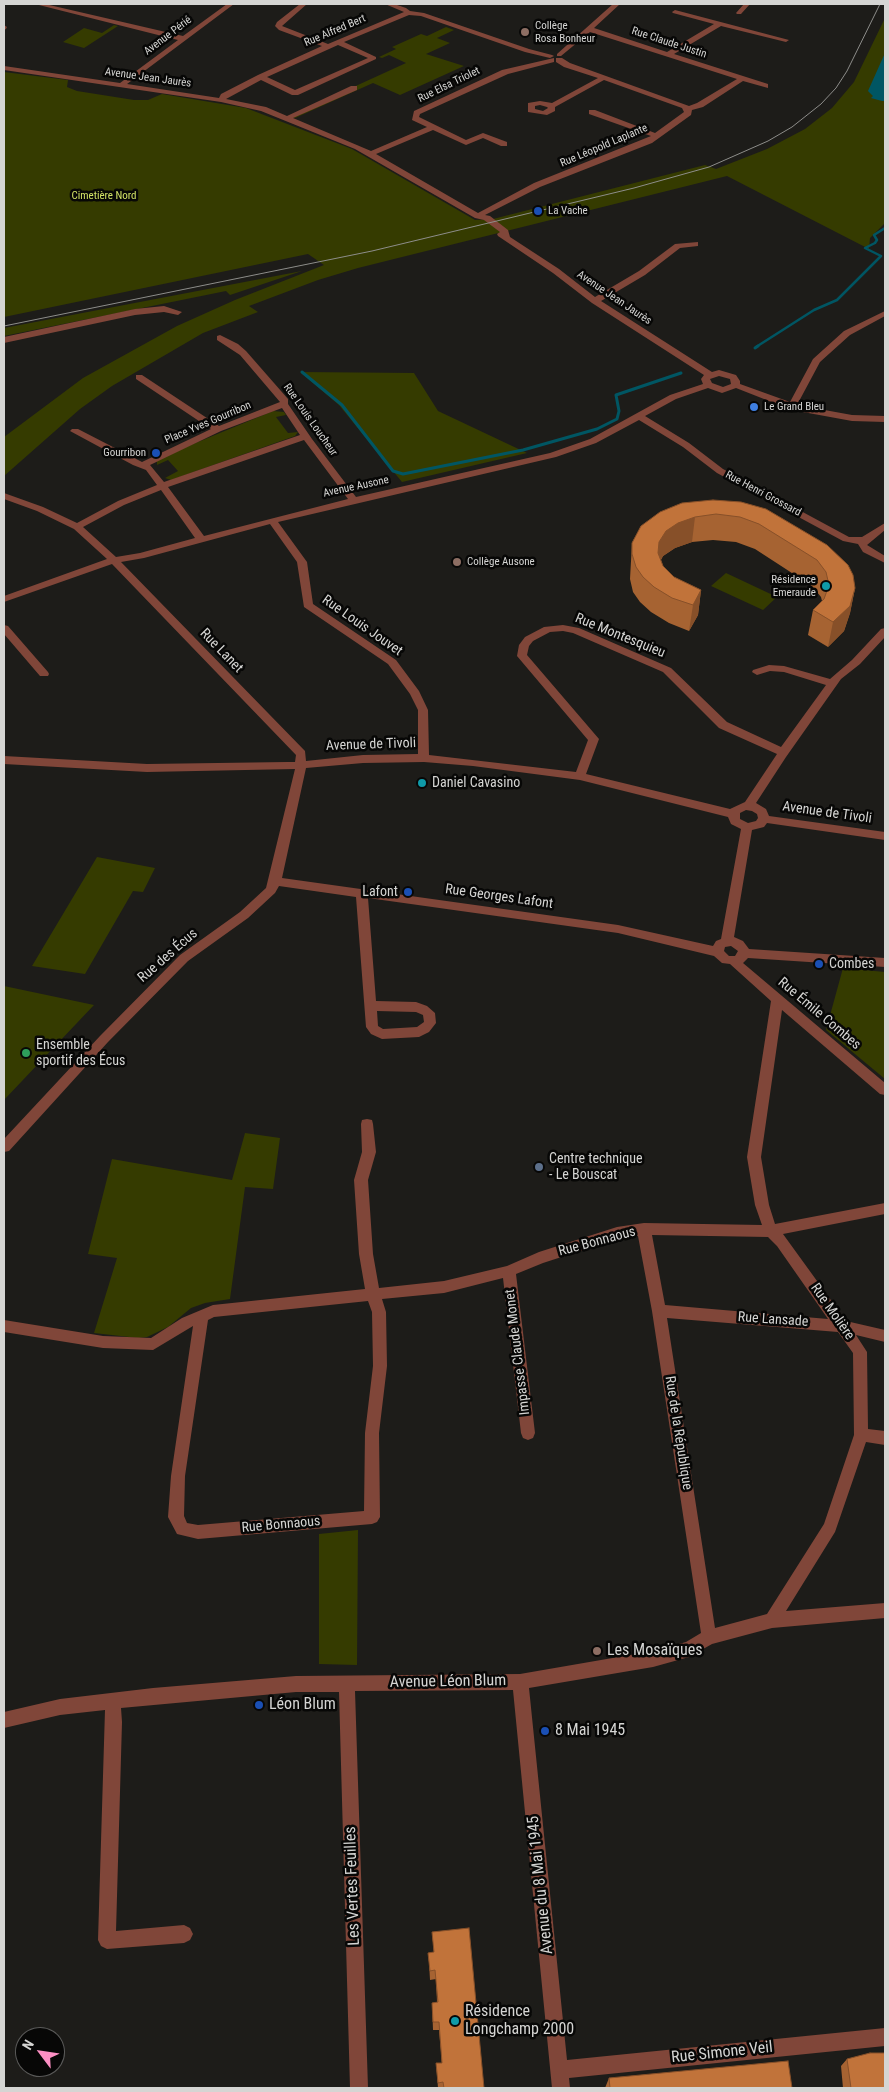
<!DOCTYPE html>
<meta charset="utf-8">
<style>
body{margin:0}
#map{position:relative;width:889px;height:2092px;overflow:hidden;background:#1d1c19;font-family:"Roboto Condensed",sans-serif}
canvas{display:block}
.frame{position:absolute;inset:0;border:5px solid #d5d5d3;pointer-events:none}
.north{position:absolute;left:15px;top:2027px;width:50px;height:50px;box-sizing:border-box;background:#070706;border:1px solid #595958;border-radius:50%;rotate:301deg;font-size:14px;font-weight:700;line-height:20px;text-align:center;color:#d5d5d3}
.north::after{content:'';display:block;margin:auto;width:18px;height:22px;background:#fc8fc3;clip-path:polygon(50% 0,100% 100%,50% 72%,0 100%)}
</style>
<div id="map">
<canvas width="889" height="2092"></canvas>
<div class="frame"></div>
<div class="north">N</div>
</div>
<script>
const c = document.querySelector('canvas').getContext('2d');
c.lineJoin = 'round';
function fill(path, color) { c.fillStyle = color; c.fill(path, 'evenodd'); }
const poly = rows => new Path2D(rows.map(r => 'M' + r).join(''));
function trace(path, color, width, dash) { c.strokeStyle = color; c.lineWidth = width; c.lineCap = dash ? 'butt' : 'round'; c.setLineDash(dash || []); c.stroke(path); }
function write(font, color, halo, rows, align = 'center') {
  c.font = font + ' "Roboto Condensed",sans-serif'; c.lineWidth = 5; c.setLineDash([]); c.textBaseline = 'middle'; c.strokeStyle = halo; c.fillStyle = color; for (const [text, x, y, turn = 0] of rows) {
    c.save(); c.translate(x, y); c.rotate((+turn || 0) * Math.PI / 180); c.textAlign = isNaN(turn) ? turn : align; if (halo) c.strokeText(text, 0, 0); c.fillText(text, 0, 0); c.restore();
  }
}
const green = poly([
 [885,18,885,223,870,238,869,249,727,176,358,268,318,280,249,306,258,312,203,333,112,386,80,409,4,476,4,437,83,378,177,326,235,300,324,265,308,254,4,317,4,72,68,80,67,87,77,91,134,100,148,100,162,94,246,108,352,149,475,220,493,219,705,165,716,169,767,149,805,129,832,108,854,82],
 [114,25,118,26,84,48,63,42,84,28,102,33],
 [446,27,454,30,437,38,450,43,426,54,464,66,400,95,373,83,295,118,290,116,406,63,389,55,382,58,379,57,396,49,392,47,421,34,427,36],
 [302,271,230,295,226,291,4,336,4,328],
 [300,372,414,373,438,411,527,453,402,482,339,405],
 [273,411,284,412,286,415,276,417,288,433,298,432,295,436,171,480,165,478,178,471,168,460,157,465,157,461,186,447],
 [726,573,777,597,763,610,711,586],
 [97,857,155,868,143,892,133,891,85,974,32,966],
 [843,968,885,972,885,1079,826,1030],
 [4,986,94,1005,4,1100],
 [245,1133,280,1138,273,1189,245,1187,230,1299,205,1303,191,1308,168,1327,147,1337,138,1338,94,1333,117,1258,88,1254,112,1159,232,1180],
 [358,1530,357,1665,319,1664,319,1534]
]);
const water = poly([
 [885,53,885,101,882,101,871,98,873,96,868,91]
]);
const streamFar1 = poly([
 [756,347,814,310,837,300,881,256,865,248,875,243,877,240,874,235,885,228]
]);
const stream = poly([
 [755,348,758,346],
 [302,372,342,405,393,471,403,474,523,450,597,429,617,419,619,411,616,395,681,373]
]);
const minor = poly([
 [35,4,45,4,183,36,227,4,234,4,127,84,219,98,221,94,258,75,322,46,279,30,275,26,277,22,300,4,307,4,282,26,328,44,404,12,385,4,394,4,406,8,410,11,424,13,529,49,552,55,554,56,550,58,525,52,421,16,409,15,344,42,376,57,376,59,298,95,292,95,261,80,226,99,266,107,287,116,351,86,357,86,357,90,293,118,371,151,427,127,412,120,414,111,502,70,554,58,554,62,508,74,420,114,419,117,466,140,483,133,507,142,507,146,501,146,483,138,466,145,433,130,376,154,478,213,534,183,651,136,589,114,589,110,595,110,655,133,684,112,682,108,604,80,555,107,555,111,547,115,528,112,528,103,540,101,552,103,598,78,564,67,556,62,556,58,562,58,570,63,689,106,697,103,737,79,590,32,561,56,557,56,557,54,613,4,620,4,594,28,667,52,714,24,673,13,672,12,675,10,789,40,786,42,721,26,674,54,768,84,768,88,743,81,703,107,692,110,691,115,652,143,540,187,485,215,490,216,508,230,510,237,559,269,595,297,639,271,675,244,698,242,698,246,680,248,645,275,601,301,712,372,719,370,736,375,740,381,740,384,790,402,813,359,844,331,885,311,885,316,850,335,820,362,797,405,852,415,885,416,885,422,852,421,792,410,736,388,722,393,708,388,676,399,645,416,689,443,723,469,849,537,862,537,885,523,885,530,867,545,885,556,885,563,863,552,858,544,843,541,717,473,683,447,639,420,596,443,556,457,278,522,307,562,313,604,396,660,419,691,428,710,429,755,576,772,588,740,517,656,519,645,525,637,544,627,563,625,579,628,671,668,727,722,781,747,826,685,784,672,770,671,757,675,752,672,753,670,769,665,784,666,830,679,852,660,881,629,885,628,885,637,860,664,841,679,786,757,756,803,766,809,769,816,885,832,885,840,767,823,764,827,752,830,734,937,743,941,749,949,885,958,885,967,748,958,743,963,885,1083,885,1095,880,1094,782,1010,761,1157,769,1205,775,1224,885,1203,885,1214,783,1234,846,1321,885,1330,885,1342,856,1335,867,1352,868,1429,885,1431,885,1445,866,1442,835,1532,786,1611,885,1603,885,1618,772,1628,712,1644,689,1657,653,1667,529,1688,567,2060,885,2028,885,2046,569,2078,570,2088,552,2088,513,1690,355,1691,368,2088,350,2088,339,1692,296,1692,121,1708,122,1722,116,1931,184,1925,190,1928,193,1934,190,1940,184,1943,107,1949,101,1946,98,1940,105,1710,60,1715,4,1728,4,1712,60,1699,153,1688,296,1676,520,1674,653,1651,686,1642,701,1633,652,1311,638,1236,617,1239,543,1263,516,1274,535,1433,533,1438,528,1440,523,1438,521,1433,503,1278,444,1293,382,1299,386,1312,387,1366,379,1433,380,1517,377,1522,372,1524,198,1539,177,1534,168,1517,171,1476,193,1326,153,1350,103,1348,4,1332,4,1320,103,1336,151,1338,182,1318,213,1305,365,1289,359,1254,354,1180,362,1152,361,1124,362,1120,367,1119,372,1120,373,1124,376,1152,368,1180,373,1254,379,1288,444,1281,507,1266,539,1252,617,1227,644,1223,762,1225,755,1205,747,1157,771,1001,730,964,722,963,714,956,618,933,368,898,376,1001,416,1002,427,1006,435,1013,436,1023,429,1032,419,1037,382,1039,371,1034,366,1027,356,897,279,886,275,893,248,918,188,961,108,1042,9,1151,4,1152,4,1139,100,1036,180,955,240,912,266,888,295,769,147,772,4,764,4,756,147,764,287,762,295,762,296,755,112,564,4,602,4,596,107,559,74,529,37,511,4,499,4,493,43,507,77,523,118,501,157,485,146,470,133,465,70,431,72,429,78,429,142,462,211,429,136,379,136,375,142,375,219,426,280,402,240,355,217,340,217,336,220,335,238,344,246,351,288,399,288,404,312,439,356,497,550,453,590,439,670,395,703,384,701,379,704,375,592,303,553,273,498,236,497,234,500,232,484,220,475,218,355,149,261,111,221,102,4,70,4,66,120,83,178,40,35,4],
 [338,45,368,58,295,90,267,77,338,45],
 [540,105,547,107,548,108,543,111,535,109,535,106,540,105],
 [719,376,730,379,731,384,723,387,712,383,710,379,719,376],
 [282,408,300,435,164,482,150,465,221,431,282,408],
 [304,440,348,499,204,536,168,487,304,440],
 [161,490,195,538,140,553,116,557,83,527,124,505,161,490],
 [270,524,297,562,304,607,388,664,410,694,418,710,418,754,363,755,306,761,305,751,121,562,144,558,270,524],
 [563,631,573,633,663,672,719,728,777,754,745,802,730,809,586,774,599,739,527,655,529,646,533,641,550,632,563,631],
 [424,762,473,766,580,780,728,817,731,824,741,829,721,939,716,941,713,946,618,925,282,878,306,768,363,763,424,762],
 [746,810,752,811,757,814,758,818,756,821,748,823,740,819,740,813,746,810],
 [731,946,738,951,735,956,729,956,724,951,725,947,731,946],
 [377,1011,416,1012,423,1015,424,1022,417,1027,383,1029,378,1026,377,1011],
 [652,1235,768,1237,777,1246,828,1319,665,1305,652,1235],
 [368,1301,372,1312,373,1366,365,1433,364,1511,198,1525,187,1523,184,1516,185,1476,208,1320,214,1317,368,1301],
 [667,1318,838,1332,853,1353,854,1435,824,1524,767,1614,715,1628,667,1318],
 [744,4,750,4,741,14,737,14,736,13,744,4],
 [4,25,7,27,6,29,4,30,4,25],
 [164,306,182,312,178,315,164,312,135,315,4,343,4,337,135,309,164,306],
 [4,625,8,626,48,672,49,674,48,676,40,676,4,634,4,625]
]);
const tram = poly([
 [4,326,372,251,634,188,709,167,768,141,792,127,821,104,836,88,847,71,880,4]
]);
const wall = poly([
 [741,502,855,588,850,613,844,631,828,647,808,635,813,610,822,601,821,597,812,586,755,549,736,542,713,540,692,542,675,548,663,556,661,560,663,566,674,577,701,590,698,615,689,631,669,623,651,612,640,602,633,592,630,579,632,543,641,526],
 [432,1932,484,2088,438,2088,436,2063,442,2063,439,2030,433,2030,432,2003,437,2002,436,1979,430,1980,429,1962,428,1953,434,1952],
 [847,2059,885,2088,843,2088,841,2066],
 [609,2078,792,2088,605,2088]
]);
const shadedWall = poly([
 [695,517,692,542,675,548,663,556,656,567,659,542,666,531,678,523],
 [855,588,850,613,844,631,828,647,833,622],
 [701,590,698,615,689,631,693,605]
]);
const building = poly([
 [713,500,741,502,766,509,827,545,848,565,853,575,855,588,850,606,833,622,813,610,824,599,829,585,826,572,817,560,759,524,740,517,716,514,695,517,678,523,666,531,659,542,658,553,663,566,674,577,701,590,693,605,672,598,654,587,643,577,636,567,632,554,632,543,641,526,660,512,682,503,713,500],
 [469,1928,484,2088,444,2088,443,2082,438,2083,436,2063,442,2063,439,2022,433,2022,432,2003,438,2002,435,1970,430,1971,428,1953,434,1952,432,1932,469,1928],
 [870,2053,885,2053,885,2088,851,2088,847,2059,870,2053],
 [788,2061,792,2088,610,2088,609,2078,788,2061]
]);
const markers = [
 [525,32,5,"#8d6e63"],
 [538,211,5,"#1a4fb4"],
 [754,407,5,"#3f7fe0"],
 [156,453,5,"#1a4fb4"],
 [457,562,5,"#8d6e63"],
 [826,586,5,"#0f9aa8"],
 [422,783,5,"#0f9aa8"],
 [408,892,5,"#1a4fb4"],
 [819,964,5,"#1a4fb4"],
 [26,1053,5,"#2e9e5b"],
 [539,1167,5,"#5c6f8a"],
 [597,1651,5,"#8d6e63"],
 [259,1705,5,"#1a4fb4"],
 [545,1731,5,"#1a4fb4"],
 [455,2021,5,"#0f9aa8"]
];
const farPoinames = [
 ["Collège",535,26],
 ["Rosa Bonheur",535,39],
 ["La Vache",548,211],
 ["Le Grand Bleu",764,407],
 ["Gourribon",146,453,"right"],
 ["Collège Ausone",467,562],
 ["Résidence",816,580,"right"],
 ["Emeraude",816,593,"right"]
];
const farStreetnames = [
 ["Rue Alfred Bert",335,31,-23],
 ["Avenue Périé",168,36,-37],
 ["Rue Claude Justin",669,43,18],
 ["Avenue Jean Jaurès",148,78,8],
 ["Rue Elsa Triolet",449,85,-26],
 ["Rue Léopold Laplante",604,146,-23],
 ["Avenue Jean Jaurès",614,298,34],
 ["Rue Louis Loucheur",310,420,55],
 ["Place Yves Gourribon",208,423,-23],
 ["Avenue Ausone",356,487,-12],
 ["Rue Henri Grossard",763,494,28]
];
const farParknames = [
 ["Cimetière Nord",104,196]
];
const streetNames = [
 ["Rue Louis Jouvet",362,626,35],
 ["Rue Montesquieu",620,636,22],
 ["Rue Lanet",221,651,46],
 ["Avenue de Tivoli",371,745,-2],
 ["Avenue de Tivoli",827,813,8],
 ["Rue Georges Lafont",499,897,8],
 ["Rue des Écus",168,956,-41],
 ["Rue Émile Combes",819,1014,40],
 ["Rue Bonnaous",597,1242,-15],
 ["Rue Molière",832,1312,55],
 ["Rue Lansade",773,1320,4],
 ["Impasse Claude Monet",518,1352,-97],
 ["Rue de la République",678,1433,81],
 ["Rue Bonnaous",281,1525,-5]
];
const poiNames = [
 ["Daniel Cavasino",432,783],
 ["Lafont",398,892,"right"],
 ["Combes",829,964],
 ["Ensemble",36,1045],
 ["sportif des Écus",36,1061],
 ["Centre technique",549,1159],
 ["- Le Bouscat",549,1175]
];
const nearPoinames = [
 ["Les Mosaïques",607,1651],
 ["Léon Blum",269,1705],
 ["8 Mai 1945",555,1731],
 ["Résidence",465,2012],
 ["Longchamp 2000",465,2030]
];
const nearStreetnames = [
 ["Avenue Léon Blum",448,1682,-1],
 ["Avenue du 8 Mai 1945",541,1885,-96],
 ["Les Vertes Feuilles",353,1886,-92],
 ["Rue Simone Veil",722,2053,-6]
];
fill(green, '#353b00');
fill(water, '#005663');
trace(streamFar1, '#005663', 2.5);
trace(stream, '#005663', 3);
fill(minor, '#804639');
trace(tram, '#8d8d8a', 1);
fill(wall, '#a66332');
fill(shadedWall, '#875029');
fill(building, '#c1733a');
trace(building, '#875029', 1);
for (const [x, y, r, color] of markers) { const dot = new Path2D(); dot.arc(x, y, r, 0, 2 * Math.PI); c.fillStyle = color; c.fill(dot); trace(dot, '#070706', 2); }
write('11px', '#d5d5d3', '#070706', farPoinames, 'left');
write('11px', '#d5d5d3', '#070706', farStreetnames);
write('11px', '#d3e365', '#070706', farParknames);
write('14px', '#d5d5d3', '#070706', streetNames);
write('14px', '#d5d5d3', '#070706', poiNames, 'left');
write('16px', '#d5d5d3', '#070706', nearPoinames, 'left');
write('16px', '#d5d5d3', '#070706', nearStreetnames);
</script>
